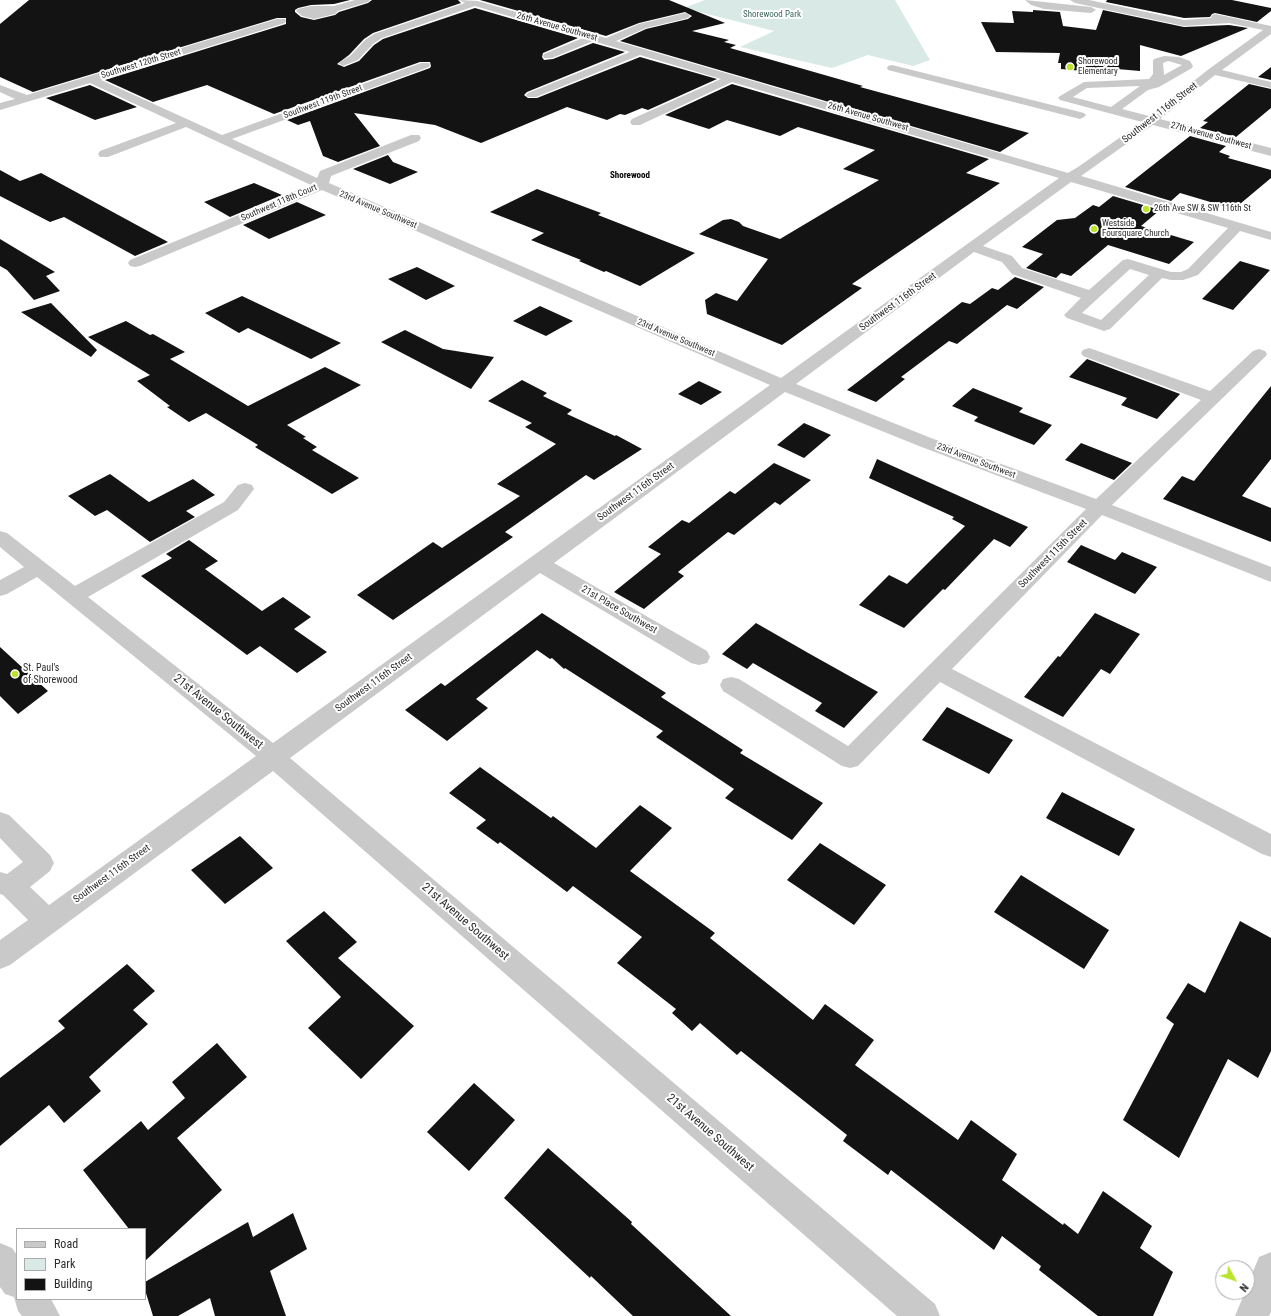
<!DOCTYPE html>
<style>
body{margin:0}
#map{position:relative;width:1271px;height:1316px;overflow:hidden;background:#fff;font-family:"Roboto Condensed",sans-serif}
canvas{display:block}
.legend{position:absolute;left:16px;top:1228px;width:130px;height:72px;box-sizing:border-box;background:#fff;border:1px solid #ababab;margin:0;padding:5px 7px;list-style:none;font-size:12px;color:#2c2c2c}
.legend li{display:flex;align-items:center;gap:8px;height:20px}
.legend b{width:20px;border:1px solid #ababab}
.north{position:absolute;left:1215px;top:1260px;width:40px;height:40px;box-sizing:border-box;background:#fff;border:1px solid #ababab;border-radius:50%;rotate:130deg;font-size:11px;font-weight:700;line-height:16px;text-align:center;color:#2c2c2c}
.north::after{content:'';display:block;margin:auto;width:14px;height:18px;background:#bae42d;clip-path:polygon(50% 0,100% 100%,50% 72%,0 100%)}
</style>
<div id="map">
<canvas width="1271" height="1316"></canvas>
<ul class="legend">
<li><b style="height:5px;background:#c9c9c9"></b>Road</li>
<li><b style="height:11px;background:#d9eae6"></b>Park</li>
<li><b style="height:11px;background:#131313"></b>Building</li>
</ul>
<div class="north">N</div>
</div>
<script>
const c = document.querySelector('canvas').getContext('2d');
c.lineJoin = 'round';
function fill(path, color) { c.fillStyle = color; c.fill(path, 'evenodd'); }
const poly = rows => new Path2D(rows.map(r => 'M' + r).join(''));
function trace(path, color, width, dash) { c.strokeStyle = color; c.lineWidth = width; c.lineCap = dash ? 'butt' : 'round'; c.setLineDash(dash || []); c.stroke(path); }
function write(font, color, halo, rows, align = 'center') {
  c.font = font + ' "Roboto Condensed",sans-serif'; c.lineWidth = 4; c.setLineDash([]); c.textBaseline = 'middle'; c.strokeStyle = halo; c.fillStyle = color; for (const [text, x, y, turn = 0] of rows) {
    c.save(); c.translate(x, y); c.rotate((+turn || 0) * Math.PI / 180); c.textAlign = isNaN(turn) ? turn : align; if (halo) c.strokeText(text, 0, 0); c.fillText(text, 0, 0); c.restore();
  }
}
const green = poly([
 [705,0,895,0,930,60,913,66,868,55,832,68,740,47,774,31,684,8]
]);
const building = poly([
 [29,0,350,0,334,4,311,5,298,8,295,10,295,12,301,17,314,20,335,15,339,12,368,3,372,0,458,0,461,3,373,33,364,39,349,55,337,64,344,67,359,61,374,45,383,39,475,8,578,38,543,53,542,57,544,60,553,59,593,43,625,52,527,92,524,95,528,98,537,98,640,57,717,79,648,110,642,108,625,115,620,114,607,120,567,107,481,143,435,125,354,113,380,146,338,162,323,156,310,121,298,125,287,120,430,68,431,66,430,62,420,62,274,114,207,85,153,102,105,80,286,24,286,18,277,18,33,92,0,77,0,24],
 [480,0,669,0,725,23,692,31,729,40,724,42,736,45,730,48,863,86,860,87,1029,133,1000,152,620,41,646,29,688,19,692,16,685,12,639,23,606,36],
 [1107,0,1232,0,1271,8,1271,11,1257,22,1215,13,1212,14,1210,17,1184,18,1106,2],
 [1033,10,1060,12,1063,26,1096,30,1103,10,1184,27,1229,25,1248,28,1181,56,1140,45,1140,71,1117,69,1117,74,1061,69,1061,63,1058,63,1060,53,996,52,981,22,1014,23,1012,11,1033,12],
 [1271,67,1271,80,1258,77],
 [732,84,989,159,966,173,1000,183,852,284,862,288,782,345,707,314,705,300,716,293,737,301,768,259,699,234,723,220,731,219,739,222,743,226,780,239,879,180,843,169,875,150,798,127,780,136,727,120,709,129,665,115],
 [1249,84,1271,89,1271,108,1236,137,1200,128,1208,122,1203,121],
 [90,85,137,107,95,120,46,98],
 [1190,136,1226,146,1219,152,1230,156,1228,158,1271,170,1271,178,1234,209,1180,193,1171,201,1125,187],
 [388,155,393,162,418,172,390,184,353,169],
 [0,170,20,181,41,173,168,242,135,256,64,217,50,222,0,196],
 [254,183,282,195,230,217,204,202],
 [537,189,601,213,598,215,695,253,640,286,606,271,604,272,579,261,581,260,531,240,544,233,490,212],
 [1113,196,1160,210,1141,226,1194,242,1169,264,1108,245,1071,276,1061,273,1056,278,1026,268,1043,254,1022,247,1057,220,1075,218,1093,205,1099,207],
 [297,202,326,215,269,239,243,225],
 [0,239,55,272,46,276,60,291,34,300,7,270,0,266],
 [1240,261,1270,270,1233,310,1202,299],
 [417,267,455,286,426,300,388,279],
 [1015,277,1044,287,1017,309,1007,305,957,344,949,341,901,377,905,379,876,402,847,390,962,302,970,304,992,288,998,290],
 [242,296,341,343,311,359,248,328,239,333,205,313],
 [51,303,97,350,91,357,21,312],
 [540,306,573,321,546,336,513,321],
 [126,321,150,335,153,334,185,352,170,359,248,406,325,367,361,385,287,425,306,437,303,438,317,447,312,450,359,478,332,494,255,447,258,445,206,413,189,422,167,407,170,406,137,381,150,375,88,337],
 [405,330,443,349,494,357,471,389,381,342],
 [1087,359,1180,394,1157,419,1121,405,1127,398,1069,377],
 [522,380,547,393,543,396,572,410,567,414,615,436,616,435,642,449,594,480,586,475,505,532,513,537,393,620,357,595,433,542,442,548,520,496,497,484,556,444,525,427,532,423,488,401],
 [699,381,722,392,701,405,678,394],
 [1271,386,1271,459,1242,496,1271,508,1271,542,1163,499,1182,476,1194,481],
 [973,388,1023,408,1019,412,1052,425,1034,445,974,421,978,417,952,406],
 [804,423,831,435,804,458,777,445],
 [1081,443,1132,463,1114,480,1065,460],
 [877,459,1028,527,1010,547,994,539,945,590,943,589,904,628,859,605,889,575,907,584,965,526,952,519,954,517,869,478],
 [774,463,811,480,780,505,775,502,734,535,728,532,678,572,684,576,644,609,614,592,661,554,648,547,682,520,689,523,730,491,735,494],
 [110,474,149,502,193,479,215,495,186,511,195,517,150,542,107,510,95,516,68,496],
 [189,540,218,561,205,569,262,611,283,597,311,617,294,629,327,652,297,673,260,646,247,655,141,576,172,558,166,554],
 [1081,545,1115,560,1122,552,1157,567,1135,594,1067,562],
 [542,613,666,693,661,697,743,750,740,753,823,803,792,840,725,798,734,789,656,737,663,731,565,668,564,669,552,658,550,659,537,650,476,699,488,708,447,741,405,710,441,683,445,686],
 [1095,613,1140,634,1110,674,1101,669,1063,717,1024,697,1058,656,1060,657],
 [756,623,810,654,878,692,844,728,815,711,822,703,753,663,747,669,722,654],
 [0,647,48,691,18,714,0,696],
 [947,707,1013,740,989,774,922,740],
 [480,767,551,818,553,816,596,848,640,805,672,828,630,871,715,933,710,938,813,1020,825,1004,874,1040,855,1065,958,1140,971,1120,1017,1154,1002,1180,1063,1225,1064,1223,1078,1234,1103,1191,1152,1226,1140,1248,1173,1272,1153,1316,1098,1316,1039,1270,1041,1266,1002,1236,994,1250,891,1170,888,1175,843,1141,847,1135,741,1051,737,1055,700,1023,692,1031,672,1013,676,1009,617,963,642,937,573,886,567,892,500,842,498,844,476,828,486,820,449,793],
 [1062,792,1135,829,1119,856,1046,818],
 [240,836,273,868,225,904,191,870],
 [820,843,886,885,854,925,787,880],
 [1021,875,1109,930,1084,969,994,912],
 [324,911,357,942,338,958,414,1026,361,1079,308,1028,341,997,286,941],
 [1240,921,1271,938,1271,1051,1258,1078,1228,1059,1179,1158,1123,1120,1174,1024,1166,1018,1188,983,1205,993],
 [127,964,155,991,133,1010,148,1024,89,1077,101,1091,64,1123,49,1105,0,1146,0,1078,65,1028,58,1021],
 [217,1043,247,1077,177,1138,222,1190,145,1261,145,1229,129,1229,83,1170,141,1121,148,1130,185,1098,172,1082],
 [474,1083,515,1120,469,1171,427,1132],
 [548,1148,632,1222,631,1224,731,1316,633,1316,591,1276,590,1278,504,1198],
 [293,1213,307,1249,270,1271,286,1316,215,1316,210,1298,178,1316,153,1316,145,1290,145,1282,248,1222,253,1237]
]);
const minor = poly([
 [355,0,370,0,368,2,338,11,335,14,314,19,302,16,296,11,298,9,311,6,334,6,355,0],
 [459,0,478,1,606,38,639,24,685,13,688,14,690,16,688,18,646,28,616,41,1068,173,1078,167,1142,122,1060,100,1058,98,1060,96,1084,82,1149,79,1153,74,1153,61,1154,59,1164,56,1179,57,1190,61,1193,66,1192,68,1159,87,1148,90,1122,109,1149,116,1209,69,1263,30,1229,23,1184,26,1075,3,1070,0,1089,0,1184,20,1211,18,1212,15,1215,14,1271,26,1271,34,1222,70,1271,82,1271,88,1215,75,1160,119,1271,148,1271,156,1153,125,1081,176,1271,232,1271,240,1240,231,1198,275,1183,280,1171,280,1162,278,1110,329,1104,331,1067,318,1064,315,1081,298,1012,274,1002,262,974,252,796,384,931,438,1096,499,1201,400,1083,356,1081,353,1083,350,1089,348,1095,350,1210,391,1253,351,1259,349,1265,351,1267,354,1265,357,1112,505,1271,567,1271,582,1102,515,952,669,1271,834,1271,857,1262,854,940,682,858,766,850,768,842,766,723,691,720,685,723,679,731,677,739,679,848,746,1086,509,919,446,785,392,554,563,707,651,710,657,707,663,699,665,691,663,540,573,290,758,935,1304,940,1316,897,1316,273,771,10,965,0,969,0,940,28,920,3,895,0,894,0,872,7,874,23,862,0,838,0,812,9,815,50,855,54,863,50,871,30,887,49,905,256,756,37,577,7,594,0,596,0,580,24,567,0,547,0,531,7,533,75,586,224,502,238,485,245,483,252,485,254,489,238,510,88,597,273,743,770,385,322,190,140,266,135,267,130,266,128,263,130,260,311,185,186,127,108,157,100,157,98,154,100,151,176,123,90,83,0,110,0,103,15,99,0,92,0,85,27,95,277,19,285,19,286,21,285,23,101,80,222,135,421,63,429,63,430,65,429,67,232,139,317,178,320,171,411,135,419,135,421,138,419,141,331,176,329,183,781,378,1059,178,732,82,640,125,632,125,630,122,632,119,721,79,640,55,536,97,528,97,526,95,528,93,630,52,593,41,552,58,544,58,543,56,544,54,583,38,475,6,382,38,373,44,358,60,343,66,338,63,350,56,365,40,374,34,465,3,459,0],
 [1168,61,1182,65,1164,75,1163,63,1168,61],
 [1140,86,1111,107,1073,97,1087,88,1140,86],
 [1071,182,1228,228,1188,269,1181,272,1171,272,1128,259,1123,260,1089,290,1022,268,1012,256,983,246,1071,182],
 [1130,269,1149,275,1101,320,1082,313,1130,269],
 [1025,0,1091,7,1096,10,1091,13,1044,9,1031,5,1025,0],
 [892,65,1084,113,1086,115,1084,117,1080,119,888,70,887,68,888,66,892,65],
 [0,1243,12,1248,17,1255,17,1299,51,1299,60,1316,22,1316,18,1311,14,1297,5,1294,0,1287,0,1243],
 [1271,1252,1271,1312,1269,1316,1235,1316,1245,1292,1247,1292,1247,1286,1259,1257,1271,1252]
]);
const markers = [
 [1070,67,4,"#bae42d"],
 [1146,209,4,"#bae42d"],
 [1094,229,4,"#bae42d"],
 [15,674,4,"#bae42d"]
];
const farParknames = [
 ["Shorewood Park",772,15]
];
const farStreetnames = [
 ["26th Avenue Southwest",557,27,16],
 ["Southwest 120th Street",141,64,-17],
 ["Southwest 119th Street",323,102,-20],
 ["26th Avenue Southwest",868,117,16],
 ["27th Avenue Southwest",1211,136,15],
 ["Southwest 118th Court",279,203,-23],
 ["23rd Avenue Southwest",378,210,23],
 ["23rd Avenue Southwest",676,338,23],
 ["23rd Avenue Southwest",976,461,21]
];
const farPoinames = [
 ["Shorewood",1078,62],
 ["Elementary",1078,72],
 ["26th Ave SW & SW 116th St",1154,209],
 ["Westside",1102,224],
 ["Foursquare Church",1102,234]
];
const farNeighbourhoodnames = [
 ["Shorewood",630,176]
];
const streetNames = [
 ["Southwest 116th Street",1160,113,-38],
 ["Southwest 116th Street",898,302,-36],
 ["Southwest 116th Street",636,492,-36],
 ["Southwest 115th Street",1053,554,-45],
 ["21st Place Southwest",619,610,30],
 ["Southwest 116th Street",374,683,-36],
 ["Southwest 116th Street",112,874,-36]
];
const poiNames = [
 ["St. Paul's",23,668],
 ["of Shorewood",23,680]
];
const nearStreetnames = [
 ["21st Avenue Southwest",218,712,39],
 ["21st Avenue Southwest",465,922,41],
 ["21st Avenue Southwest",710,1133,41]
];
fill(green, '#d9eae6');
fill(building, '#131313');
fill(minor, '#c9c9c9');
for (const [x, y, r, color] of markers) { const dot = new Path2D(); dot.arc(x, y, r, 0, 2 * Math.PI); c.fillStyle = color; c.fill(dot); trace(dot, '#fff', 1.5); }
write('9px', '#3a6760', '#fff', farParknames);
write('9px', '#2c2c2c', '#fff', farStreetnames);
write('9px', '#2c2c2c', '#fff', farPoinames, 'left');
write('bold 9px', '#000', '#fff', farNeighbourhoodnames);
write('10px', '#2c2c2c', '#fff', streetNames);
write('10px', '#2c2c2c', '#fff', poiNames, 'left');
write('12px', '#2c2c2c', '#fff', nearStreetnames);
</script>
